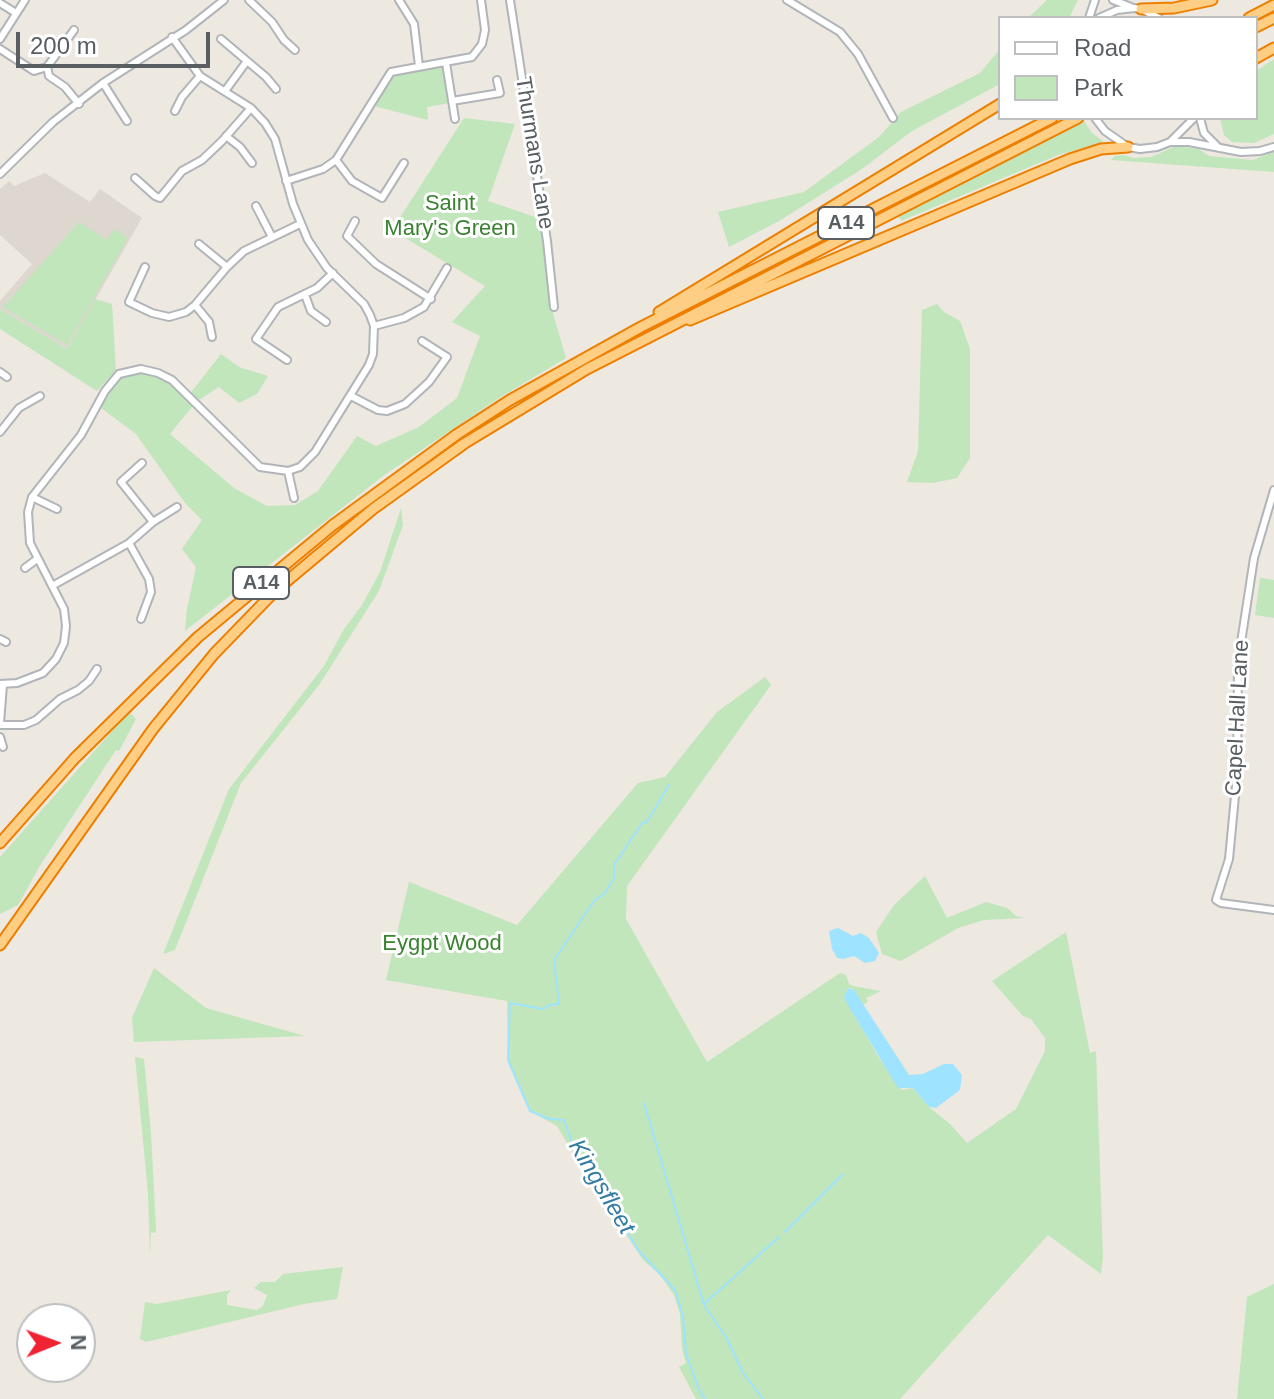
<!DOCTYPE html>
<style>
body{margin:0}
#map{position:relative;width:1274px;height:1399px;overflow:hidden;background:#ede8e0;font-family:Arial,sans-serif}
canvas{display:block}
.legend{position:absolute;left:998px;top:16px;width:260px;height:104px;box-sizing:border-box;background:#fff;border:2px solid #bdbfc0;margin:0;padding:10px 14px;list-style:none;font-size:24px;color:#595e62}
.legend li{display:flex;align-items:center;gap:16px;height:40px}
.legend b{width:40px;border:2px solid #bdbfc0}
.north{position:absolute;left:16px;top:1303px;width:80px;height:80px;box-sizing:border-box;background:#fff;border:2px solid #bdbfc0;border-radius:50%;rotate:89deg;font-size:22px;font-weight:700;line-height:32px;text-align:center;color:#595e62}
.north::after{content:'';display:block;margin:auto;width:28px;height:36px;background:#f02332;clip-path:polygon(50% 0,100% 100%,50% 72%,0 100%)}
.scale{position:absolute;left:16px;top:32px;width:194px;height:36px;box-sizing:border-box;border:4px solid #595e62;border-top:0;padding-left:10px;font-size:24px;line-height:28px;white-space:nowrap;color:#595e62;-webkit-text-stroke:6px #fff;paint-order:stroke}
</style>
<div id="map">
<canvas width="1274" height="1399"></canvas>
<ul class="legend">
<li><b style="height:10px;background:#fff"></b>Road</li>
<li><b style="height:22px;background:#c1e6bb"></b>Park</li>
</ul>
<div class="north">N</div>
<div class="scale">200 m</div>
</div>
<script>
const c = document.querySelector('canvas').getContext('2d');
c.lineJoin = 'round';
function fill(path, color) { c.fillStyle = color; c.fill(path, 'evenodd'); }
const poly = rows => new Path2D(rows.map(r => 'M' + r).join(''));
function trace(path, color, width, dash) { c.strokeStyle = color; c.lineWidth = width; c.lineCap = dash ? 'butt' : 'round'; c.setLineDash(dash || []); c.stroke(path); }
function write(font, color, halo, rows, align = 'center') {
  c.font = font + ' Arial,sans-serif'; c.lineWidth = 6; c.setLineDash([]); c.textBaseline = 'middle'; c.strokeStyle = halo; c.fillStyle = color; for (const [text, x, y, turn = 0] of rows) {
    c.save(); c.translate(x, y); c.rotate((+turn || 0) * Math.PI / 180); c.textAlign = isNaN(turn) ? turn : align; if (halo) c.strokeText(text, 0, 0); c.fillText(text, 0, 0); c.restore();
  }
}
const education = poly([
 [45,173,90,202,100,189,142,218,67,349,0,309,0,301,32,264,0,235,0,189,9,181,14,186]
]);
const green = poly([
 [1047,0,1078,0,1069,18,1028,18],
 [1000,49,1000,84,912,131,862,169,779,221,729,247,718,212,804,192,879,137,901,112,980,73],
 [1274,59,1274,134,1254,143,1232,142,1224,135,1220,118,1256,118,1256,71],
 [443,67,450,103,427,107,428,120,374,106,384,86,396,74],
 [464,118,515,124,488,201,541,219,552,310,566,358,499,398,383,476,185,631,187,609,196,567,182,549,202,520,185,503,136,434,97,405,112,380,131,370,158,373,189,395,221,354,239,367,268,376,257,394,239,403,219,387,196,402,170,434,234,488,267,506,295,505,318,491,357,436,376,446,419,427,457,398,480,336,452,322,485,286,392,230],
 [1082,118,1092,133,1104,142,1058,155,901,221,897,212],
 [1176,146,1199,149,1209,156,1253,160,1274,151,1274,172,1111,160,1115,156,1123,155,1134,158,1151,157],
 [79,222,107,240,114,229,128,238,67,345,3,307],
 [95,299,112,304,116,370,97,391,0,329,0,309,67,349],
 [937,304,944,312,960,321,970,349,970,458,957,478,933,483,907,482,918,451,922,310],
 [401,508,403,525,379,591,319,685,241,783,175,950,163,954,229,789,324,666,344,629,362,605,380,572],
 [1260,578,1274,580,1274,618,1255,615],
 [765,677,771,685,627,886,626,919,707,1062,840,973,846,975,849,984,853,986,881,991,866,998,868,1002,863,1005,852,988,848,989,844,997,879,1058,902,1090,913,1088,929,1107,950,1124,967,1143,1016,1109,1045,1051,1045,1038,1031,1019,1023,1016,992,981,1066,932,1090,1053,1096,1051,1103,1258,1101,1274,1048,1235,900,1399,696,1399,679,1367,686,1363,682,1349,680,1314,674,1295,659,1274,643,1260,585,1173,557,1126,530,1111,508,1060,507,1001,386,980,409,882,517,925,638,783,665,777,717,712],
 [129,712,136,719,119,751,116,750,41,864,18,905,0,914,0,857],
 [925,876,947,918,986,902,1007,908,1016,916,1024,918,984,920,958,928,901,961,882,954,876,932,894,905],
 [154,968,206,1008,305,1036,134,1042,132,1018],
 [135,1057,144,1059,151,1133,156,1229,155,1233,151,1232,150,1255,148,1193],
 [343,1267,337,1299,304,1304,146,1342,140,1339,145,1302,157,1304,231,1290,227,1295,227,1305,257,1310,263,1306,267,1295,254,1288,261,1282,275,1282,283,1274],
 [1274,1284,1274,1399,1237,1399,1247,1297]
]);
const water = poly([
 [838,928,853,936,861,933,869,938,879,953,875,961,865,963,854,956,843,959,837,958,832,949,829,931],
 [848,988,854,990,909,1075,923,1074,944,1064,953,1064,962,1075,960,1090,936,1108,929,1107,913,1088,898,1088,849,1007,844,997]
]);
const stream = poly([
 [669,785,647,822,642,823,614,865,614,878,604,894,594,901,554,960,559,1004,549,1005,543,1009,510,1003,508,1060,530,1111,549,1119,564,1120,575,1151,639,1251,675,1290,683,1316,686,1354,700,1392,705,1399],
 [644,1103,704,1305,727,1339,743,1373,763,1399],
 [785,1232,842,1175],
 [705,1303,779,1237]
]);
const minor = poly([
 [249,0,272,22,284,40,295,50],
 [399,0,414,24,419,66],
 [510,0,547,241,554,307],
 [787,0,840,32,858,54,893,118],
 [1113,0,1131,7],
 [0,3,16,13],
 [1089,18,1095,0],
 [1099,18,1117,10,1134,8,1141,9,1159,18],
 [0,39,25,0],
 [221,39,266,77,276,89],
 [0,49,34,71,47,67,74,30],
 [446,63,455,119],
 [47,67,49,76,65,87,79,104],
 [103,83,127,121],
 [225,91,247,61],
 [452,101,500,93,497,80],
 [175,111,182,97,200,76],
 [1095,118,1105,131,1128,147,1140,149,1157,147,1170,142,1194,118],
 [1200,118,1204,133,1219,148],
 [226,136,240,147,252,163],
 [1171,142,1189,142,1241,152,1260,151,1274,147],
 [336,160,352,181,382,198,404,163],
 [0,174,53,122,103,83,186,30,224,0],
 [135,178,155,196,160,198,182,171,202,160,222,141,251,108],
 [286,181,323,169,336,160,391,72,472,57,482,44,485,30,481,0],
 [256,206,272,237],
 [355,221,347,236,376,264,431,299],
 [199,244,227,267],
 [145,267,129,302,152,313,169,317,186,312,195,305,227,267,244,251,300,224],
 [305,295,311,311,326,322],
 [195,305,209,322,212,337],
 [374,326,404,318,424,307,447,268],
 [287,360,256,339,278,307,317,288,333,273],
 [0,372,7,377],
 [351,396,378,410,387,411,405,404,429,382,447,357,422,341],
 [0,432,19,408,40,396],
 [142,463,121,482,153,522],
 [288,471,294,498],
 [1274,490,1254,558,1238,662,1237,775,1229,859,1216,900,1221,903,1274,910],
 [32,497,57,509],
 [129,543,149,579,151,592,141,619],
 [25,568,37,559],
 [52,586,129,543,153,522,177,507],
 [0,639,6,642],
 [0,684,17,683,43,673,56,659,64,643,66,626,64,609,30,543,28,512,32,497,81,435,105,391,119,374,141,369,158,373,172,380,260,467,288,471,300,467,315,452,369,365,373,354,374,326,370,315,364,304,327,268,308,240,293,204,275,139,265,123,251,108,200,76,172,37],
 [0,723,3,685],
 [0,725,24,725,36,720,60,699,78,690,89,681,97,669],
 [0,737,3,747]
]);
const highway = poly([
 [1141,9,1174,8,1212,0],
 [1249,18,1274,5],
 [1256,27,1274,18],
 [1256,58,1274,48],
 [659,312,1000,104],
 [690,320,1070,159,1101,149,1128,147],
 [0,843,75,758,198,637,333,525,456,435,510,400,641,327,1052,118],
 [0,945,153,729,214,654,275,591,373,509,465,443,587,369,1078,118]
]);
const shields = [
 [846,223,56],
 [261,583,56]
];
const shieldNames = [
 ["A14",846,223],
 ["A14",261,583]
];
const streetNames = [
 ["Thurmans Lane",534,153,81],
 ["Capel Hall Lane",1238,718,-87]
];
const parkNames = [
 ["Saint",450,204],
 ["Mary's Green",450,229],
 ["Eygpt Wood",442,944]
];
const waterNames = [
 ["Kingsfleet",601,1187,59]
];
fill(education, '#ddd7cf');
fill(green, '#c1e6bb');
fill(water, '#9ee3ff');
trace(stream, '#9ee3ff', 2);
trace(minor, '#b1b5b9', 10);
trace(highway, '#ed7f00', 13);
trace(minor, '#fff', 6);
trace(highway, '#ffce85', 9);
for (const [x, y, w] of shields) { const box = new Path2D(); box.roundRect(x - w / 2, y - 16, w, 32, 6); c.fillStyle = '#fff'; c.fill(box); trace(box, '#595e62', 2); }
write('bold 20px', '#595e62', null, shieldNames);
write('22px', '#595e62', '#fff', streetNames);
write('22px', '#388230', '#fff', parkNames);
write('italic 24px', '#337ba3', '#fff', waterNames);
</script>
